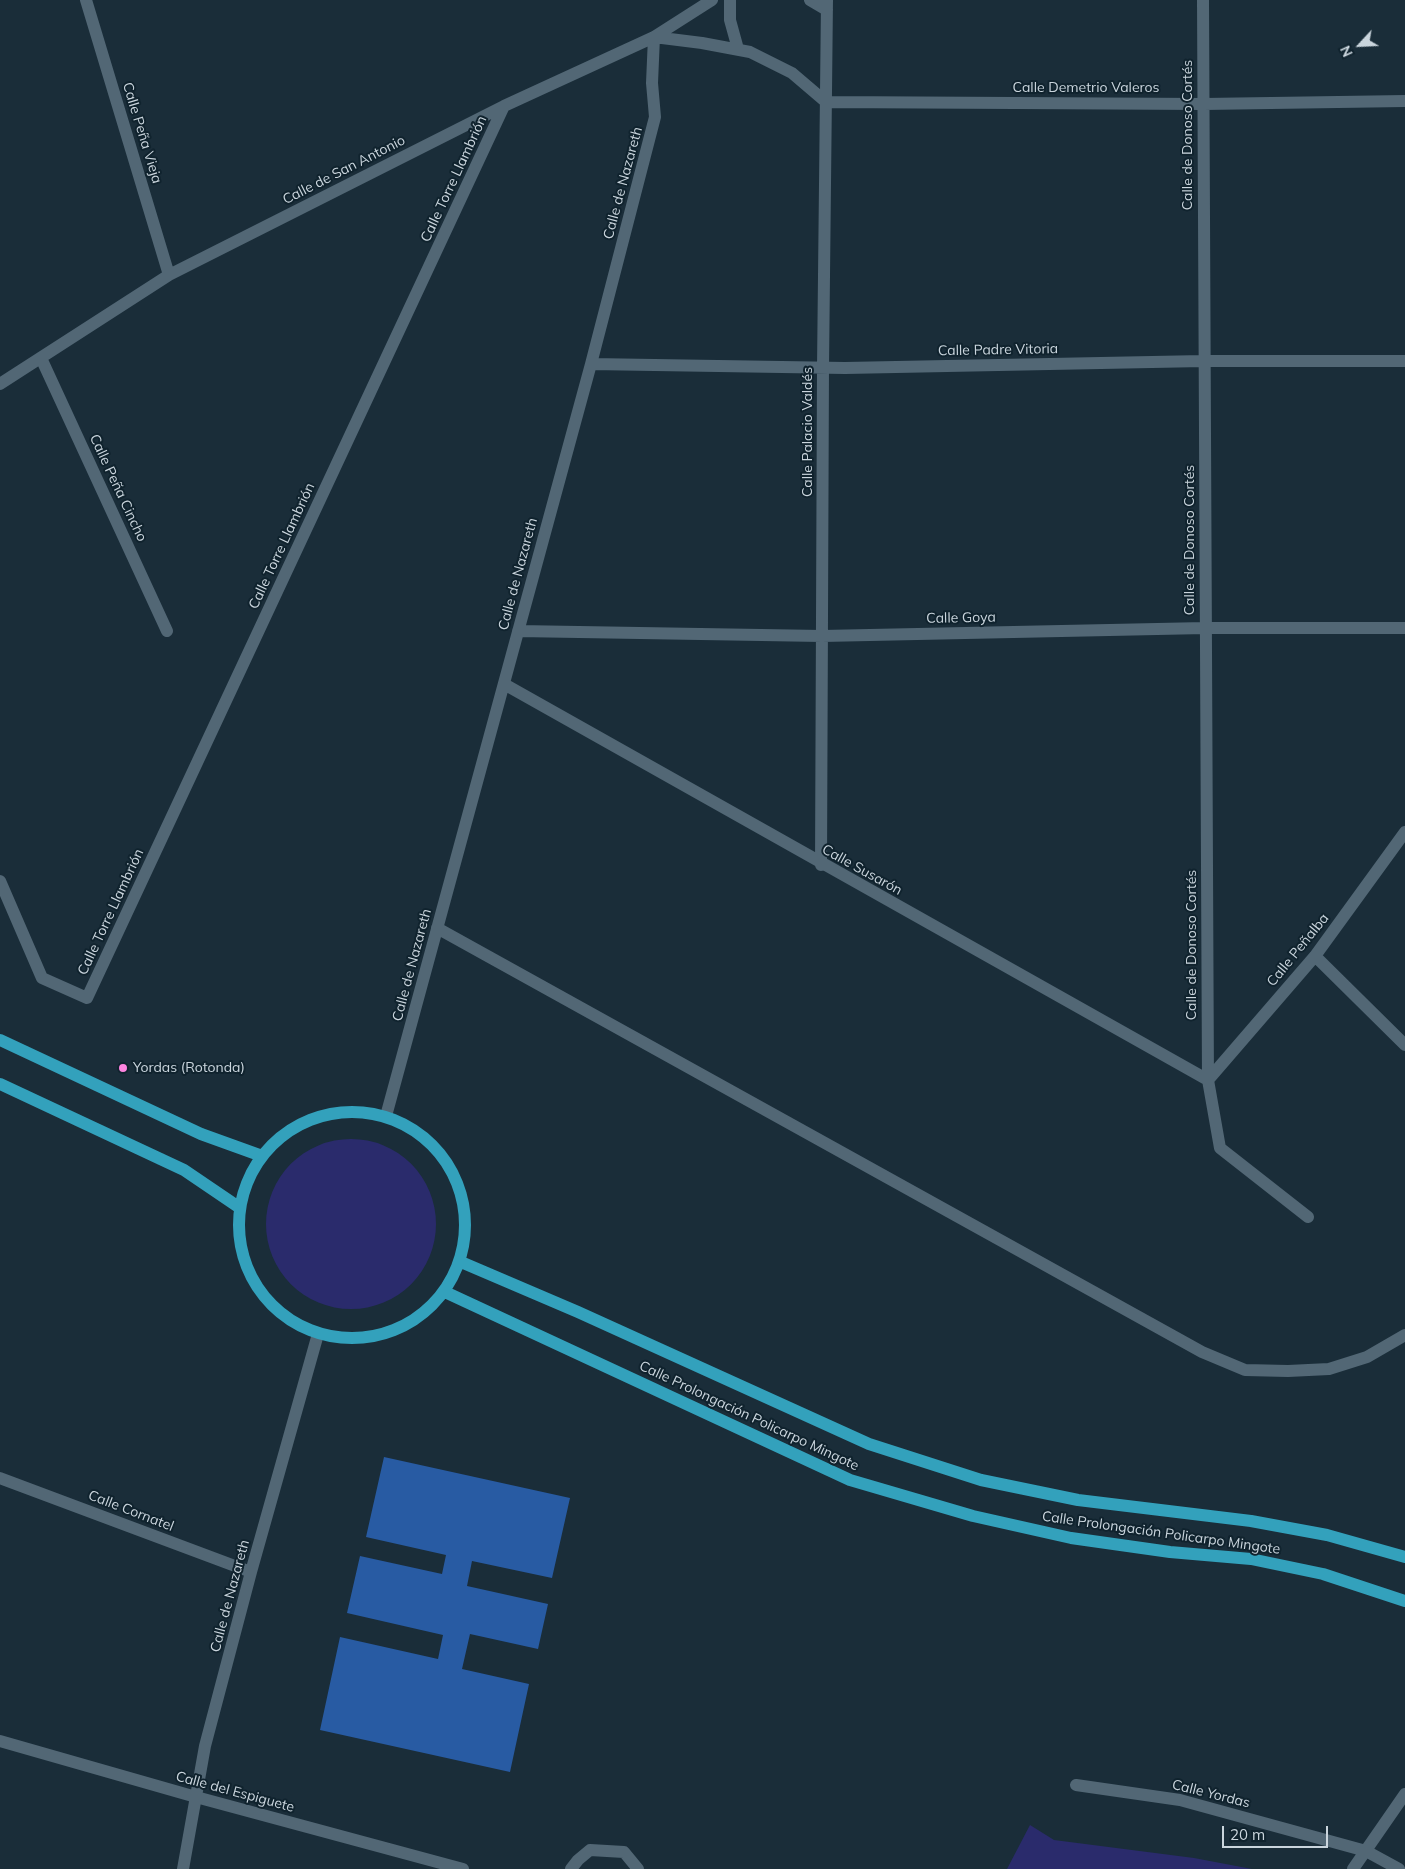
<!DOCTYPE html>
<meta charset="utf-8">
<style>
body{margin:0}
#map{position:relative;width:1405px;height:1869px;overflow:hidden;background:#1a2d39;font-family:Mulish,sans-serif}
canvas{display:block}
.north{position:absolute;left:1335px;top:20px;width:50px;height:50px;-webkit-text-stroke:4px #10232e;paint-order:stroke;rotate:245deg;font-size:14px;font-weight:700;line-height:20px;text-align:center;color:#cad5dd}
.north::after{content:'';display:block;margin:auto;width:18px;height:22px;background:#cad5dd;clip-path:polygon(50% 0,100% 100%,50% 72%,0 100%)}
.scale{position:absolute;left:1222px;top:1826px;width:106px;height:22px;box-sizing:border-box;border:2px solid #cad5dd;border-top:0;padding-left:6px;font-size:15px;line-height:18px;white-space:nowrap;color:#cad5dd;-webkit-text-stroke:4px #10232e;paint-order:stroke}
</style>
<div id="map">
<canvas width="1405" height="1869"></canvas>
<div class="north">N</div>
<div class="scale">20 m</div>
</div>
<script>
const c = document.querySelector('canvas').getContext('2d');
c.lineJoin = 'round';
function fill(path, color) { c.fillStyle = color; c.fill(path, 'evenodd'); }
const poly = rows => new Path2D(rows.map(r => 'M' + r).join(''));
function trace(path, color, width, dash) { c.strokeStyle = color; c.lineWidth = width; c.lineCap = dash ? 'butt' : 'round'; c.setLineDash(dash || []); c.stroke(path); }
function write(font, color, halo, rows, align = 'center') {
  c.font = font + ' Mulish,sans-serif'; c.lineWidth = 4; c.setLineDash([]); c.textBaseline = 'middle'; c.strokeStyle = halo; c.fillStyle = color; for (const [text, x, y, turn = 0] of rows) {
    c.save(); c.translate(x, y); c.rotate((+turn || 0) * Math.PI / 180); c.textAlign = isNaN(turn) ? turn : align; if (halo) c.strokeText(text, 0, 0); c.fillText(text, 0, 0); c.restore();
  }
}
const green = poly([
 '266 1224a85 85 0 1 1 170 0a85 85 0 1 1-170 0Z',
 [1030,1825,1054,1840,1194,1858,1252,1869,1007,1869]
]);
const building = poly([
 [384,1457,570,1498,552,1578,472,1561,467,1586,548,1604,538,1649,470,1634,462,1669,529,1684,510,1772,320,1730,340,1637,438,1659,443,1635,347,1613,360,1556,442,1574,446,1555,366,1537]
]);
const minor = poly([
 [86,0,169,275],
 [730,0,730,20,738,49],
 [810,0,827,10],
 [1203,0,1208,1080,1220,1148,1308,1217],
 [654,37,702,43,750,52,792,73,826,102,1204,104,1405,101],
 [41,358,167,631],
 [591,364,845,368,1203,361,1405,361],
 [0,384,169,275,504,106,654,37,712,0],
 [518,631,822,636,1205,628,1405,628],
 [504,684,1208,1080],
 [821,865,823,368,827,0],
 [0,881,42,978,87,998,504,106],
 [437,928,1202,1352,1245,1370,1288,1371,1329,1369,1367,1357,1405,1335],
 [1315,956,1405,1045],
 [1208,1080,1315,956,1405,832],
 [386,1116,591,364,655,117,652,83,654,37],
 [0,1478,251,1572],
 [0,1741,196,1797,463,1869],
 [1076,1785,1180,1800,1366,1851,1399,1869],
 [183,1869,205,1746,251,1572,318,1334],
 [571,1869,578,1860,590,1850,624,1852,638,1869],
 [1353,1869,1405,1794]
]);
const major = poly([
 [0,1040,201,1134,262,1156],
 [0,1084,184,1170,240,1208],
 '239 1225a113 113 0 1 1 226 0a113 113 0 1 1-226 0Z',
 [461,1262,578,1312,869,1444,981,1480,1078,1500,1251,1521,1327,1535,1405,1557],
 [445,1292,850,1480,973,1516,1071,1538,1170,1552,1251,1559,1323,1574,1405,1601]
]);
const markers = [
 [123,1068,5,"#fe85e0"]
];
const streetNames = [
 ["Calle Demetrio Valeros",1086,88],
 ["Calle Peña Vieja",142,133,73],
 ["Calle de Donoso Cortés",1188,135,-90],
 ["Calle de San Antonio",344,170,-27],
 ["Calle Torre Llambrión",454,179,-65],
 ["Calle de Nazareth",623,183,-75],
 ["Calle Padre Vitoria",998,350,-1],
 ["Calle Palacio Valdés",808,432,-90],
 ["Calle Peña Cincho",118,488,65],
 ["Calle de Donoso Cortés",1190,540,-90],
 ["Calle Torre Llambrión",282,546,-65],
 ["Calle de Nazareth",518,574,-75],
 ["Calle Goya",961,618,-1],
 ["Calle Susarón",862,870,29],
 ["Calle Torre Llambrión",111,912,-65],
 ["Calle de Donoso Cortés",1192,945,-90],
 ["Calle Peñalba",1298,950,-51],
 ["Calle de Nazareth",412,965,-75],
 ["Calle Prolongación Policarpo Mingote",749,1416,25],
 ["Calle Cornatel",131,1511,21],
 ["Calle Prolongación Policarpo Mingote",1161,1533,8],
 ["Calle de Nazareth",230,1596,-75],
 ["Calle del Espiguete",235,1792,15],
 ["Calle Yordas",1211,1794,14]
];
const poiNames = [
 ["Yordas (Rotonda)",133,1068]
];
fill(green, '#2a2b6c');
fill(building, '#285ba3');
trace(minor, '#526775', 12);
trace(major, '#33a1bc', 12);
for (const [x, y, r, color] of markers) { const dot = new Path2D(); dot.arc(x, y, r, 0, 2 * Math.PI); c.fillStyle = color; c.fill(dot); trace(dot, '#10232e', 2); }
write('14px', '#cad5dd', '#10232e', streetNames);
write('14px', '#cad5dd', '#10232e', poiNames, 'left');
</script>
